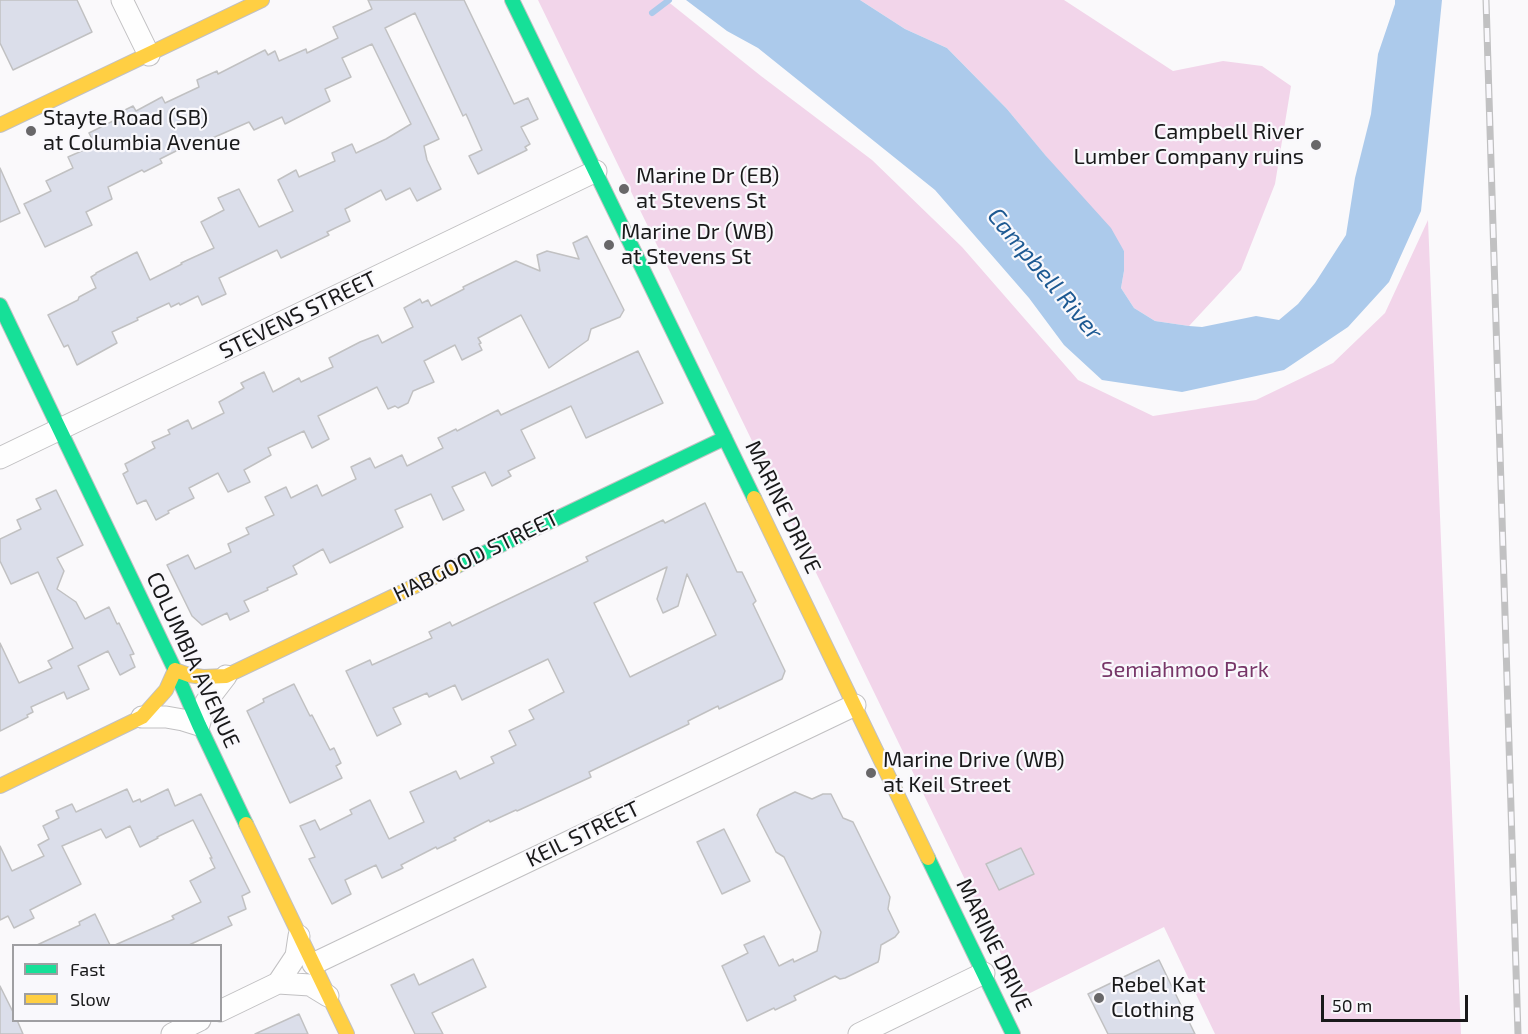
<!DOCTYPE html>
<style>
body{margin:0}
#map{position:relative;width:1528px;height:1034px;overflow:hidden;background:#faf9fb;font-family:"Exo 2",sans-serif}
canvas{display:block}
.legend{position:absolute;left:12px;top:944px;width:210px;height:78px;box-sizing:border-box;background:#f9f8fc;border:2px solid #9f9fa2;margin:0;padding:8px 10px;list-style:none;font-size:18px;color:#19191a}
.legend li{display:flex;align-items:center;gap:12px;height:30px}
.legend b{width:30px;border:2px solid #9f9fa2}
.scale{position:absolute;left:1321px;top:995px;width:147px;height:27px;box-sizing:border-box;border:3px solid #19191a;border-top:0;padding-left:8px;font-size:18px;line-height:21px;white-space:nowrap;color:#19191a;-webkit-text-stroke:4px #f9f8fc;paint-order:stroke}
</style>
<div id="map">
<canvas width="1528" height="1034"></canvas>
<ul class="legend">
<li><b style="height:8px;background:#16e098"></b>Fast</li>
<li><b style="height:8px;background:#ffcf43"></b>Slow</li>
</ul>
<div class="scale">50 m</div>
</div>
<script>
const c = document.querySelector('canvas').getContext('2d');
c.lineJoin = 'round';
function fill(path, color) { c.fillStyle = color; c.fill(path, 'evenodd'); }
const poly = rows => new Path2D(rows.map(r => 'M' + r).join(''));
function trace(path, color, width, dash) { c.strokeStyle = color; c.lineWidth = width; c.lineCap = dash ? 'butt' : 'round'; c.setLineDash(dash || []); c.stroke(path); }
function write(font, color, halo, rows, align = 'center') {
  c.font = font + ' "Exo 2",sans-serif'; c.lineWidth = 4.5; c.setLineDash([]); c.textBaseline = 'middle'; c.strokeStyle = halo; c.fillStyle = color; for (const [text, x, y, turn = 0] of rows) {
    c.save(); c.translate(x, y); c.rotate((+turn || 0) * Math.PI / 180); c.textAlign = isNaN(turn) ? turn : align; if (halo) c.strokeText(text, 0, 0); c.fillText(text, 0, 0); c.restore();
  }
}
const green = poly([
 [538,0,666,0,761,76,872,160,962,247,1078,380,1153,416,1256,400,1333,363,1385,313,1428,220,1461,1034,1215,1034,1164,927,1022,997],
 [860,0,1064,0,1173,71,1223,61,1262,66,1291,86,1275,184,1241,270,1189,326,1155,321,1134,308,1121,288,1124,271,1124,251,1007,109,947,48,905,29]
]);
const water = poly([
 [686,0,860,0,905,29,947,48,1007,109,1046,156,1111,228,1124,251,1124,271,1121,288,1134,308,1155,321,1189,326,1202,327,1256,316,1279,320,1298,304,1315,283,1346,235,1355,178,1371,114,1378,54,1395,4,1395,0,1442,0,1421,211,1389,282,1348,327,1284,370,1182,392,1102,380,1064,345,1029,298,935,190,758,48,727,31]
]);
const stream = poly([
 [652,13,669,0]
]);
const building = poly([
 [0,0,77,0,92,32,13,70,0,43,0,0],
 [368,0,464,0,514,104,528,98,538,119,521,127,530,144,525,147,527,150,478,174,469,156,482,150,466,114,463,116,415,13,385,28,439,139,424,146,427,160,441,189,417,201,410,188,386,200,381,190,345,209,350,221,327,232,329,235,281,258,277,250,219,278,226,294,202,305,198,296,180,305,179,303,171,307,169,303,137,318,138,320,112,332,117,343,77,365,68,345,64,347,48,315,78,300,79,297,96,288,91,277,96,274,96,273,137,252,150,280,182,264,181,263,214,248,201,222,224,210,218,198,239,189,259,227,293,211,278,180,296,170,299,177,335,161,332,153,352,144,356,153,386,139,411,124,372,44,342,58,351,77,325,89,330,101,285,124,282,117,254,130,249,122,192,147,190,144,160,159,162,163,144,172,142,170,108,187,112,199,86,212,92,225,45,247,24,204,51,191,46,181,73,168,68,157,95,145,89,133,117,119,115,115,133,106,136,111,162,97,165,103,199,87,197,80,217,71,218,74,265,50,268,55,275,51,279,61,306,49,307,53,338,38,333,27,372,9,368,0],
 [0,168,20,213,0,222,0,168],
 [587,236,624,310,620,317,591,329,588,340,549,368,521,315,478,338,481,343,479,344,482,350,462,360,455,345,424,361,434,382,413,391,408,403,398,408,395,406,388,409,377,387,318,416,329,439,312,448,304,431,268,448,271,455,244,470,250,482,228,492,218,473,189,488,194,498,168,511,169,513,156,520,146,500,137,504,123,474,128,471,125,464,155,448,152,442,170,434,168,430,188,420,192,429,224,413,219,402,244,388,241,383,264,372,273,392,299,378,301,382,333,367,329,358,360,342,378,335,382,343,413,327,404,308,420,299,422,303,428,300,431,306,464,289,463,287,516,261,540,271,537,255,547,251,579,259,573,243,587,236],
 [638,351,663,403,586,438,571,406,521,430,535,458,508,471,511,476,492,486,485,472,452,487,464,510,443,520,431,494,395,510,403,527,330,563,323,549,293,566,297,574,267,588,268,590,244,601,249,611,230,620,227,613,202,625,192,616,167,565,188,555,195,569,231,552,228,544,249,534,246,528,274,515,265,497,286,487,291,498,317,485,322,496,356,479,351,467,370,458,375,468,402,455,407,466,443,448,438,438,456,429,457,431,498,410,501,415,638,351],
 [56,490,83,545,57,558,64,571,57,589,76,602,85,619,109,607,117,624,119,623,134,654,130,655,135,667,120,675,108,651,78,666,89,689,67,699,64,692,31,707,33,712,27,715,28,717,0,731,0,643,19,683,52,668,48,661,73,648,38,572,11,584,0,561,0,539,21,529,17,520,41,509,36,499,56,490],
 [705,503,737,572,742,572,756,601,753,604,785,671,782,679,719,709,718,706,688,721,689,724,589,772,591,777,517,811,516,810,490,822,489,820,454,838,456,840,437,849,436,847,401,865,403,868,382,878,376,865,345,880,351,894,332,904,309,859,315,857,300,826,315,820,320,830,352,814,350,810,370,800,389,839,424,822,410,792,456,771,460,779,494,763,491,757,516,745,509,731,534,719,529,710,564,692,548,659,462,700,455,685,429,697,427,693,393,708,401,724,377,736,346,671,370,660,372,665,432,638,429,632,450,622,452,626,588,561,586,557,663,520,665,523,705,503],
 [667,567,657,599,663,613,678,606,687,574,716,635,630,677,594,603,667,567],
 [294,684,310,716,312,715,330,750,334,748,341,763,336,766,342,778,290,803,247,711,264,702,263,699,294,684],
 [127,789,133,802,140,799,141,802,168,789,175,806,201,794,250,892,242,896,246,909,228,917,232,925,189,945,115,945,174,919,172,916,201,902,190,881,215,868,210,858,212,858,193,820,157,837,158,838,140,847,130,826,106,838,101,829,62,846,81,884,30,910,34,918,14,928,8,916,0,920,0,846,12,871,44,856,38,845,49,839,43,826,59,818,56,811,72,804,76,812,127,789],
 [795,792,812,799,823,794,831,794,843,818,853,822,890,897,888,909,899,932,895,937,881,945,879,959,878,962,845,978,840,979,835,976,794,996,796,1000,775,1010,774,1008,747,1021,722,966,748,953,744,945,764,936,779,966,793,959,794,962,817,951,821,932,784,857,776,852,757,815,760,809,795,792],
 [724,829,750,881,722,894,697,842,724,829],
 [1021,848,1034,874,999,890,986,864,1021,848],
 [95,914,110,945,37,945,80,925,79,922,95,914],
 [473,959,486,987,432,1013,443,1034,415,1034,391,985,414,974,419,985,473,959],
 [1159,960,1195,1034,1108,1034,1088,994,1159,960],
 [0,986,14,1014,14,1020,17,1020,23,1034,0,1034,0,986],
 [299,1014,308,1034,255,1034,299,1014]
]);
const street = poly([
 [122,0,149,55],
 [0,458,596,171],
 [142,717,166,717,183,720,199,725,206,702,226,676],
 [313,964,855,705],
 [278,983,296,956,299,936],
 [220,1011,278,983,310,985,328,996],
 [172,1034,200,1020],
 [859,1034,984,973]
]);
const fast = poly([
 [512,0,754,498],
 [0,305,175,670,199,725,246,824],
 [457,566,725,438],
 [928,858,1013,1034]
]);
const slow = poly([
 [0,125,262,0],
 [754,498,928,858],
 [175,670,189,675,203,677,226,676,457,566],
 [0,786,142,717,166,690,175,670],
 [246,824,347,1034]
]);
const rail = poly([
 [1486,0,1518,1034]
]);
const markers = [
 [31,131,6,"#686769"],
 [1316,145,6,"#686769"],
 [624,189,6,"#686769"],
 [609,245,6,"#686769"],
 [871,773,6,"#686769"],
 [1099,998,6,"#686769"]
];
const poiNames = [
 ["Stayte Road (SB)",43,118],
 ["at Columbia Avenue",43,143],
 ["Campbell River",1304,132,"right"],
 ["Lumber Company ruins",1304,157,"right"],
 ["Marine Dr (EB)",636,176],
 ["at Stevens St",636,201],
 ["Marine Dr (WB)",621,232],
 ["at Stevens St",621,257],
 ["Marine Drive (WB)",883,760],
 ["at Keil Street",883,785],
 ["Rebel Kat",1111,985],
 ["Clothing",1111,1010]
];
const streetNames = [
 ["STEVENS STREET",298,315,-26],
 ["MARINE DRIVE",783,507,64],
 ["HABGOOD STREET",476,556,-26],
 ["COLUMBIA AVENUE",193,660,65],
 ["KEIL STREET",583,834,-26],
 ["MARINE DRIVE",994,945,64]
];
const parkNames = [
 ["Semiahmoo Park",1185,670]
];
const waterNames = [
 ["Campbell River",1045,274,50]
];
fill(green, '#f2d5ea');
fill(water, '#accaeb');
trace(stream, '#accaeb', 6);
fill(building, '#dbdeea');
trace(building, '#c1c1c2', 1.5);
trace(street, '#c1c0c2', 23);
trace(fast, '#c1c0c2', 16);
trace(slow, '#c1c0c2', 16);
trace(street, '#fefefe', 21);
trace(fast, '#16e098', 14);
trace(slow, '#ffcf43', 14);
trace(rail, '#c1c1c2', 7);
trace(rail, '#f9f8fc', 4.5, [14]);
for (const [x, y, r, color] of markers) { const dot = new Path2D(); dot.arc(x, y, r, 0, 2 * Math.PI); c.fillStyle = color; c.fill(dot); trace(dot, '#f9f8fc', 2); }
write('22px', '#19191a', '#f9f8fc', poiNames, 'left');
write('22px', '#19191a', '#f9f8fc', streetNames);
write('22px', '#773668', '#f9f8fc', parkNames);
write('italic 24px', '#1d5992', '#f9f8fc', waterNames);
</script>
